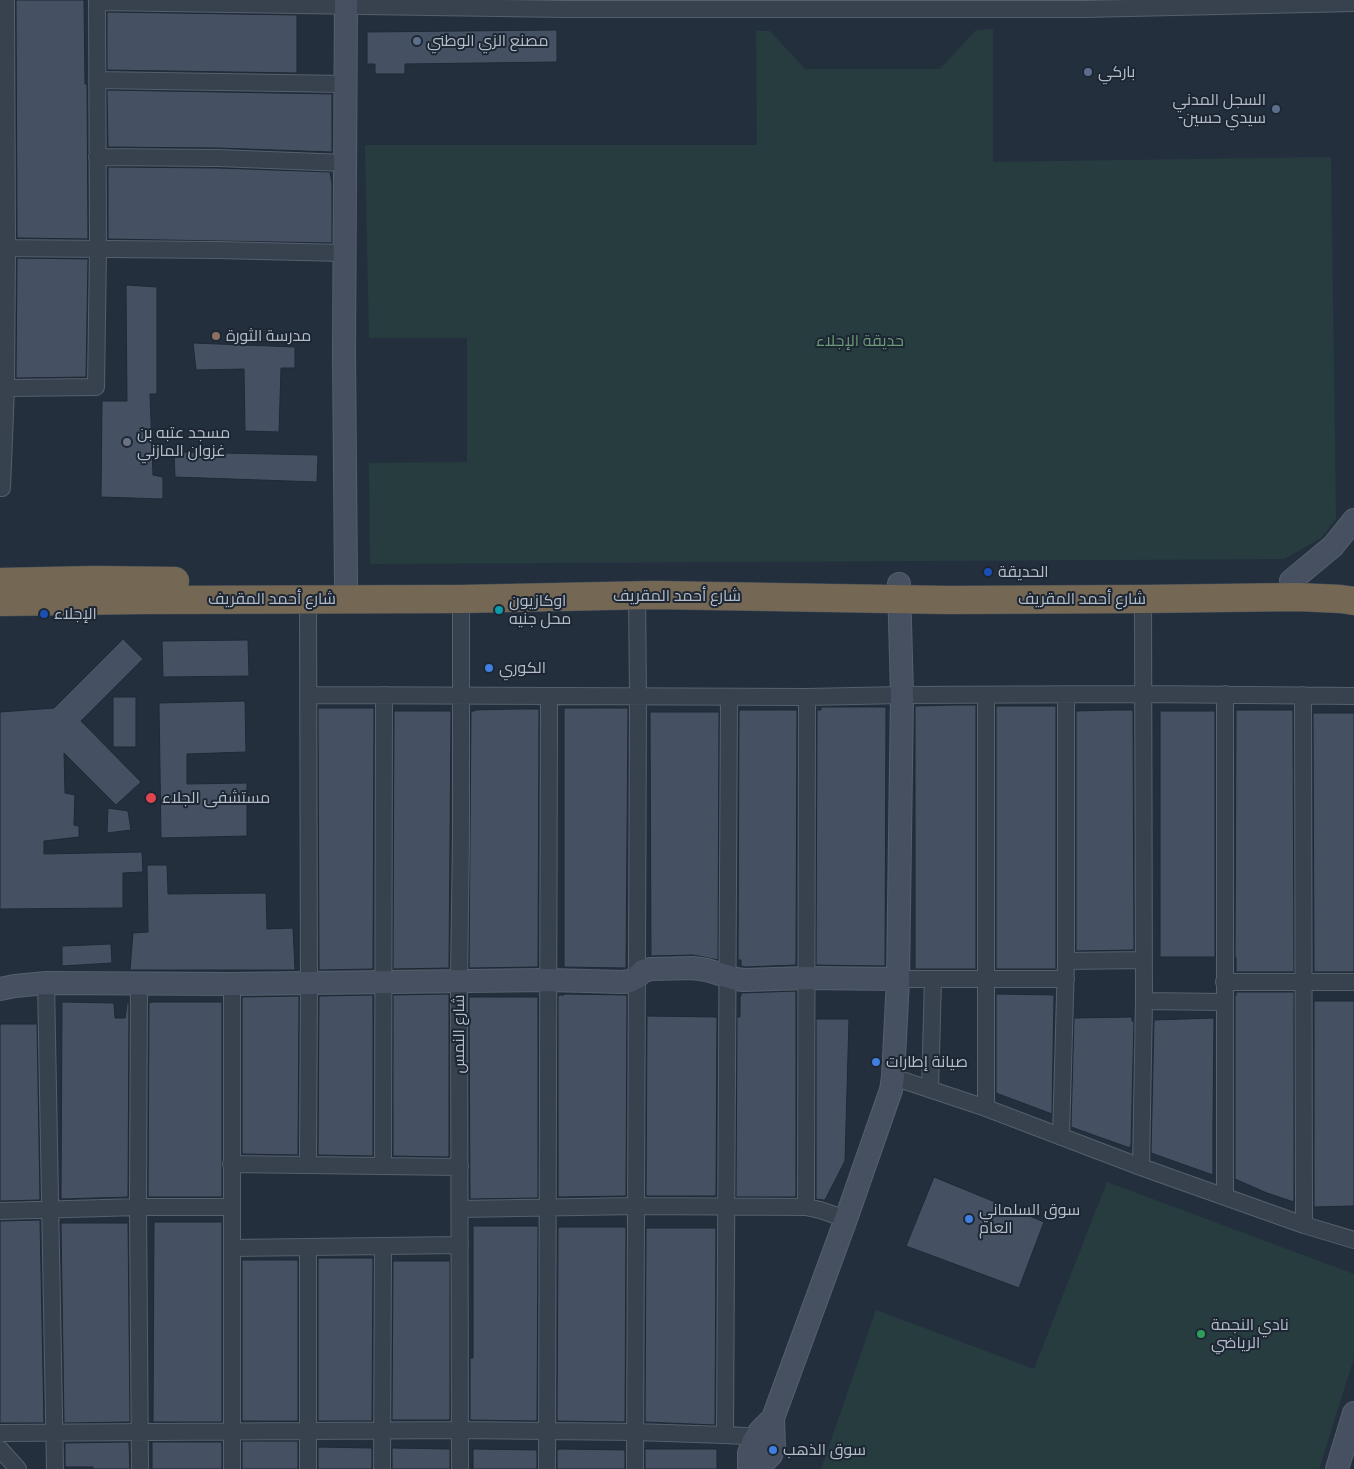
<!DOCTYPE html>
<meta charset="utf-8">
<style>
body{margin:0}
canvas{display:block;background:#242f3e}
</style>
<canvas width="1354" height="1469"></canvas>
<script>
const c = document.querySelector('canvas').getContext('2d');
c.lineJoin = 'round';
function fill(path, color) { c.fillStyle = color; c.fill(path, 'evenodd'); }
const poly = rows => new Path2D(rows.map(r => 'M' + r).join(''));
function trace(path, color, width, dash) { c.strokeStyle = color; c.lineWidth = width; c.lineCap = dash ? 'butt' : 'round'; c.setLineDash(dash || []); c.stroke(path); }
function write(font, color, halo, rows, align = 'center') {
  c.font = font + ' Ubuntu,Cairo,sans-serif'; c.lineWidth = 4; c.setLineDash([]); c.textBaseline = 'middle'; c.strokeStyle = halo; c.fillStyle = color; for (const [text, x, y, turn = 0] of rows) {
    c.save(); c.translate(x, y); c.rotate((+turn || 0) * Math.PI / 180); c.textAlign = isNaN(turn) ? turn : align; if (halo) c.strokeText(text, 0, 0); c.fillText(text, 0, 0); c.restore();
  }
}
const green = poly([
 [993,29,993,162,1331,157,1336,519,1321,538,1284,559,370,564,369,463,467,462,467,338,369,338,365,145,757,145,756,31,770,31,805,69,940,69,976,30],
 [1107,1182,1354,1274,1354,1358,1319,1469,821,1469,876,1310,1034,1369]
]);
const building = poly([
 [16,0,84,0,85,84,87,84,88,239,17,238,16,0],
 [107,12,297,15,297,73,107,70,107,12],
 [557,30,557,62,405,64,405,74,375,74,375,64,367,64,367,32,557,30],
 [107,90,332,94,332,152,218,148,108,147,107,90],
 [108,167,218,168,330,172,332,183,332,243,108,239,108,167],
 [17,258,88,259,86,377,16,378,17,258],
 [126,285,157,287,157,394,150,394,153,475,163,477,163,499,101,497,102,401,127,401,126,285],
 [193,343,295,347,295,368,281,368,279,432,245,431,244,369,196,370,193,343],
 [174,452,318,455,317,482,175,477,174,452],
 [123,639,143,659,81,721,141,782,116,805,64,753,65,793,75,795,74,825,79,826,79,837,44,841,44,854,142,852,143,872,123,873,123,908,0,909,0,712,54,708,123,639],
 [248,640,249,676,163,677,162,641,248,640],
 [113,697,136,697,136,747,113,747,113,697],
 [245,701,246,752,187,754,187,784,247,783,247,836,161,838,159,703,245,701],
 [957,705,976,705,976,969,915,969,915,706,957,705],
 [996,706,1056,706,1056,969,996,969,996,706],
 [821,707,886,707,885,966,816,965,817,710,821,710,821,707],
 [318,708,374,708,373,969,319,970,318,708],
 [564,708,628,708,626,968,564,967,564,708],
 [517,709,539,709,538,967,469,968,471,711,475,711,475,710,517,709],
 [740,710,797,710,796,965,745,967,741,966,741,960,738,960,739,712,740,710],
 [1114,710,1133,710,1134,950,1076,951,1076,711,1114,710],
 [1236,710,1293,710,1294,972,1236,972,1236,957,1235,957,1236,710],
 [394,711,451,711,449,968,393,969,394,711],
 [1160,711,1215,711,1215,957,1160,957,1160,711],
 [650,712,719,712,718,960,693,955,651,956,650,712],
 [1313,713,1354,713,1354,972,1314,972,1313,713],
 [108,808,128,811,131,830,107,833,108,808],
 [147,865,167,865,168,894,266,893,267,929,293,928,295,970,130,970,133,933,148,932,147,865],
 [111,944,112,963,62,966,62,946,111,944],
 [796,991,796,1197,736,1197,737,1017,740,1017,740,996,741,996,741,993,796,991],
 [1236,992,1294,992,1294,1202,1267,1193,1235,1179,1235,995,1236,995,1236,992],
 [449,994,449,1157,393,1156,393,995,449,994],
 [564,994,627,995,626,1196,558,1197,558,997,559,995,564,995,564,994],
 [996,994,1054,995,1052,1114,996,1093,996,994],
 [373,995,373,1156,318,1155,319,996,373,995],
 [299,996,298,1155,242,1154,242,997,299,996],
 [469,997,538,997,538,1198,470,1199,469,997],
 [1314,1001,1354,1001,1354,1206,1314,1207,1314,1001],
 [62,1002,114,1003,115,1018,125,1018,127,1003,129,1003,128,1197,61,1199,62,1002],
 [152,1002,222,1002,222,1197,148,1197,149,1003,152,1002],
 [647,1016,717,1017,716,1196,646,1196,647,1016],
 [1132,1017,1132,1021,1134,1021,1131,1146,1130,1146,1130,1148,1071,1127,1074,1018,1132,1017],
 [1214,1018,1213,1122,1213,1175,1151,1153,1154,1020,1214,1018],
 [816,1019,849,1019,845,1161,825,1200,823,1200,816,1199,816,1019],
 [0,1024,37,1024,40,1200,0,1201,0,1024],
 [934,1177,1044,1222,1019,1288,906,1246,934,1177],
 [40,1220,44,1423,0,1423,0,1221,40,1220],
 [154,1222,222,1222,222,1422,153,1422,154,1222],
 [61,1223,128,1223,130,1422,64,1423,61,1223],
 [473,1226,538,1226,537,1421,470,1420,470,1358,473,1358,473,1226],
 [558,1227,626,1227,625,1422,557,1421,558,1227],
 [646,1228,716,1228,715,1425,645,1422,646,1228],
 [318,1258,373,1258,372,1421,318,1421,318,1258],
 [242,1260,298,1260,298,1421,242,1421,242,1260],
 [393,1261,450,1261,450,1420,392,1420,393,1261],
 [242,1441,298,1441,298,1469,242,1469,242,1441],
 [129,1442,130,1469,93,1469,93,1467,65,1467,65,1443,129,1442],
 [152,1442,222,1442,222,1469,152,1469,152,1442],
 [318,1447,372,1448,372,1469,318,1469,318,1447],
 [392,1448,450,1449,450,1469,392,1469,392,1448],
 [473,1449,537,1450,537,1469,473,1469,473,1449],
 [559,1449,625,1450,625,1469,557,1469,557,1450,559,1449],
 [645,1449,717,1449,717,1469,645,1469,645,1449]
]);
const street = poly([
 [97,2,565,9,1084,9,1354,3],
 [97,80,345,84],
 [97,157,218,158,345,163],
 [0,248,217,250,344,253],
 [6,388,96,387,98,249,97,0],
 [0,488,2,488,6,388,7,248,6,0],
 [308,695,807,697,902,695,1143,694,1354,696],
 [1303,695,1304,1225],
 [1066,961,1143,960],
 [898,979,1066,979],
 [1224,982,1354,982],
 [46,983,55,1469],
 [139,985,138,1207,140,1469],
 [1144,1001,1224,1002],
 [893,1077,986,1108,1141,1167,1304,1225,1354,1240],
 [930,1089,933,979],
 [986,1108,986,695],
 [1061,1137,1066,961,1066,695],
 [231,1164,460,1167],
 [308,1165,309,983,308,599],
 [383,1166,384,695],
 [1141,1167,1144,1001,1143,599],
 [1225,1196,1225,694],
 [806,1207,807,697],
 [460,1209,636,1206,806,1207,820,1210,846,1219],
 [0,1211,138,1207,231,1207],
 [308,1247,308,1469],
 [232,1248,460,1245],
 [0,1433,460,1430,636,1432,725,1435,765,1437],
 [725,1435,729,697],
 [0,1449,18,1469],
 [232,1469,232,984],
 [382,1469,383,1246],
 [460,1469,459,981,461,836,461,599],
 [547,1469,549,696],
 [635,1469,638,696,637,595]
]);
const secondary = poly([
 [346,0,344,352,346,585],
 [1291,581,1333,546,1354,520],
 [0,989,15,986,46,983,232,984,548,980,623,982,630,981,636,978,643,971,651,969,693,968,707,970,736,979,744,980,807,978,898,979],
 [749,1469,749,1453,754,1440,760,1431,773,1418,846,1219,891,1090,893,1077,898,979,902,695,899,584],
 [757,1469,771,1455,774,1447,773,1418],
 [1337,1469,1354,1413]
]);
const highway = poly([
 [0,582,95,580,175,581],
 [0,602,141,600,461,599,654,595,948,600,1143,599,1297,597,1341,599,1354,601]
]);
const markers = [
 [417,41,5,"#5c6f8a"],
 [1088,72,5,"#5c6f8a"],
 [1276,109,5,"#5c6f8a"],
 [216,336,5,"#8d6e63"],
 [127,442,5,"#6b7280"],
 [988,572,5,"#1a4fb4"],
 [499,610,5,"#0f9aa8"],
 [44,614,5,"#1a4fb4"],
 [489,668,5,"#3f7fe0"],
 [151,798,6,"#e0444e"],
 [876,1062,5,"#3f7fe0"],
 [969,1219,5,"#3f7fe0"],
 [1201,1334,5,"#2e9e5b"],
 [773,1450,5,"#3f7fe0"]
];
const poiNames = [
 ["مصنع الزي الوطني",427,41],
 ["باركي",1098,72],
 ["السجل المدني",1266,100,"right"],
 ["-سيدي حسين",1266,118,"right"],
 ["مدرسة الثورة",226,336],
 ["مسجد عتبه بن",137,433],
 ["غزوان المازني",137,451],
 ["الحديقة",998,572],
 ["اوكازيون",509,601],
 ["محل جنيه",509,619],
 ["الإجلاء",54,614],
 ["الكوري",499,668],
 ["مستشفى الجلاء",162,798],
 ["صيانة إطارات",886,1062],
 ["سوق السلماني",979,1210],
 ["العام",979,1228],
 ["نادي النجمة",1211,1325],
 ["الرياضي",1211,1343],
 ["سوق الذهب",783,1450]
];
const parkNames = [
 ["حديقة الإجلاء",860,341]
];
const streetNames = [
 ["شارع أحمد المقريف",677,596],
 ["شارع أحمد المقريف",272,599],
 ["شارع أحمد المقريف",1082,599],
 ["شارع النمس",459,1034,-90]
];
fill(green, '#263c3f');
fill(building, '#455162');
trace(building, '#1f2835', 1);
trace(street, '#565f6c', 18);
trace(secondary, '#565f6c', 24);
trace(highway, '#434c59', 29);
trace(street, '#38414e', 16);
trace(secondary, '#465061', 22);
trace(highway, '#746855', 28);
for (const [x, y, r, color] of markers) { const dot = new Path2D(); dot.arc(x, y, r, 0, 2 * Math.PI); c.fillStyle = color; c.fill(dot); trace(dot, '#1d2633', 2); }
write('16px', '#b4bcc9', '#1d2633', poiNames, 'left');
write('16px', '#6b9a76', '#1d2633', parkNames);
write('16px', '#b4bcc9', '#1d2633', streetNames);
</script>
